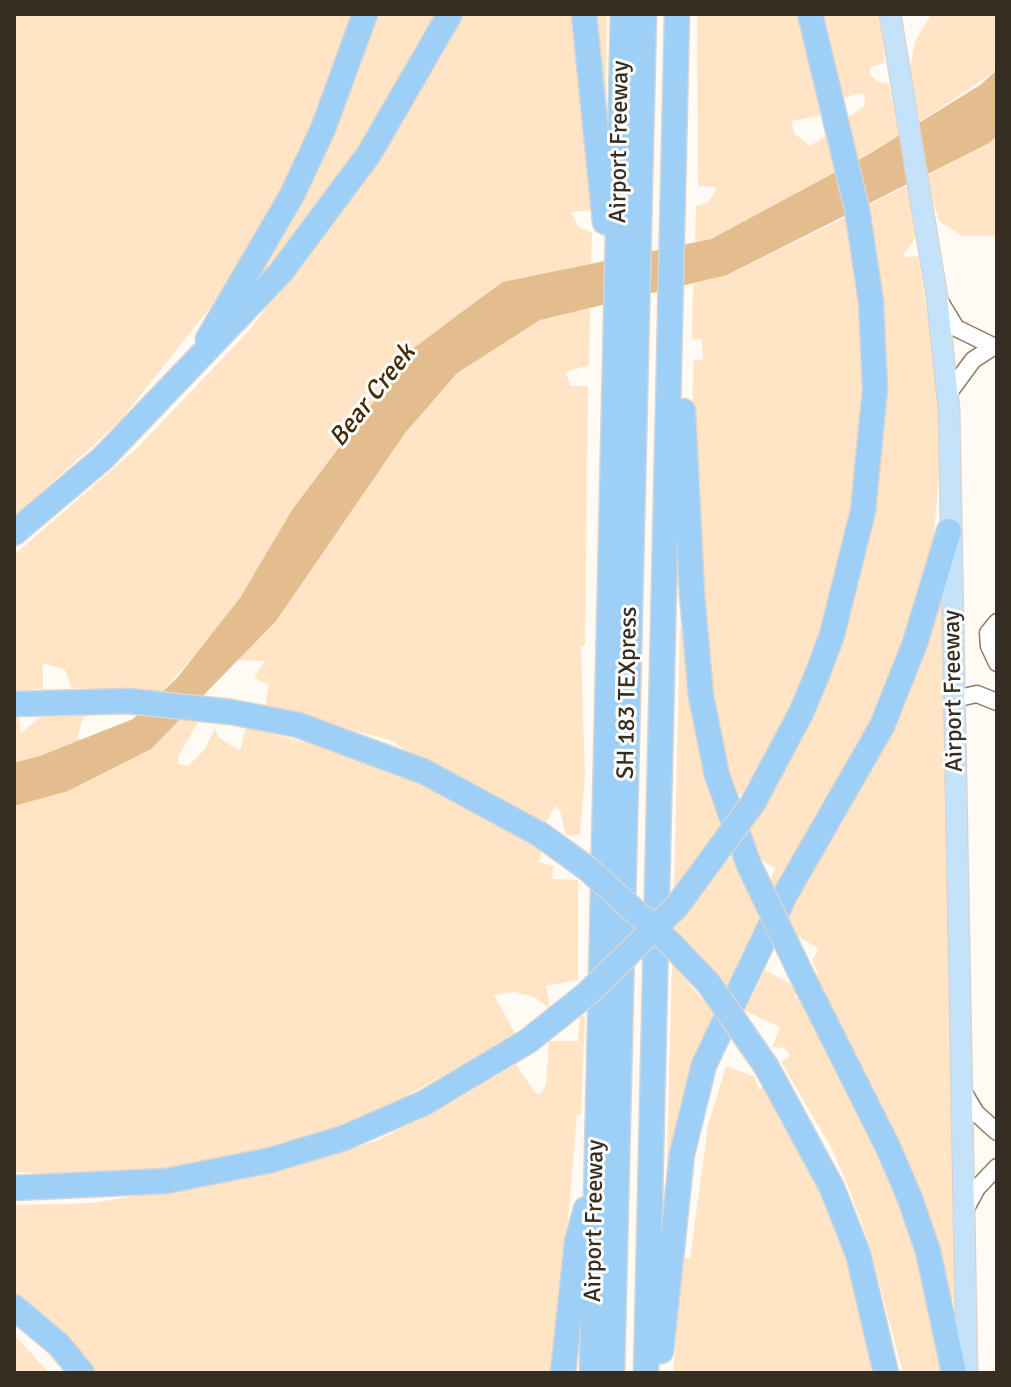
<!DOCTYPE html>
<style>
body{margin:0}
#map{position:relative;width:1011px;height:1387px;overflow:hidden;background:#fffaf4;font-family:Signika,sans-serif}
canvas{display:block}
.frame{position:absolute;inset:0;border:16px solid #372e23;pointer-events:none}
</style>
<div id="map">
<canvas width="1011" height="1387"></canvas>
<div class="frame"></div>
</div>
<script>
const c = document.querySelector('canvas').getContext('2d');
c.lineJoin = 'round';
function fill(path, color) { c.fillStyle = color; c.fill(path, 'evenodd'); }
const poly = rows => new Path2D(rows.map(r => 'M' + r).join(''));
function trace(path, color, width, dash) { c.strokeStyle = color; c.lineWidth = width; c.lineCap = dash ? 'butt' : 'round'; c.setLineDash(dash || []); c.stroke(path); }
function write(font, color, halo, rows, align = 'center') {
  c.font = font + ' Signika,sans-serif'; c.lineWidth = 6; c.setLineDash([]); c.textBaseline = 'middle'; c.strokeStyle = halo; c.fillStyle = color; for (const [text, x, y, turn = 0] of rows) {
    c.save(); c.translate(x, y); c.rotate((+turn || 0) * Math.PI / 180); c.textAlign = isNaN(turn) ? turn : align; if (halo) c.strokeText(text, 0, 0); c.fillText(text, 0, 0); c.restore();
  }
}
const green = poly([
 [14,14,355,14,308,140,225,289,120,421,14,517],
 [376,14,436,14,360,145,311,216,235,312],
 [463,14,577,14,592,210,571,212,578,226,592,233,591,264,561,270,554,316,590,308,589,365,566,372,570,386,588,386,585,645,581,647,585,776,580,835,566,835,560,811,555,806,545,824,397,745,396,742,265,706,269,685,254,678,265,661,192,658,163,691,72,688,65,670,43,663,43,689,14,691,14,555,137,448,246,334,362,184],
 [594,14,607,14,606,118],
 [697,14,799,14,822,115,792,121,794,133,810,146,827,135,835,172,711,239,695,242,696,206,707,203,716,191,715,187,698,186],
 [824,14,880,14,885,63,870,67,870,74,878,82,889,84,899,135,857,160,847,118,864,106,865,96,862,93,842,98],
 [931,14,997,14,997,70,920,122,910,68,915,42],
 [997,136,997,236,962,236,939,221,926,176],
 [907,186,916,237,902,257,918,256,936,371,940,460,933,547,904,660,775,904,768,889,775,868,756,857,759,848,753,848,747,834,792,757,816,707,859,583,880,474,885,408,868,205],
 [846,217,860,322,862,373,856,470,843,548,823,624,786,716,743,794,731,795,715,736,692,449,693,361,703,359,702,339,692,340,693,283,727,275],
 [944,585,958,1302,951,1298,921,1200,814,979,818,973,812,960,819,949,789,931,783,919],
 [680,627,685,627,723,826,674,891],
 [94,712,83,718,77,738,141,755,184,716,200,719,178,757,178,764,188,766,205,749,215,728,218,737,240,751,246,727,345,753,459,801,541,850,539,862,554,866,552,879,578,880,578,980,546,986,550,1009,536,998,515,992,494,995,516,1035,399,1100,329,1131,198,1167,81,1175,14,1172,14,716,18,715,21,733,46,713],
 [734,853,766,920,728,990,673,930],
 [672,964,717,1016,666,1199],
 [765,970,797,987,795,998,804,995,908,1213,949,1373,903,1373,868,1241,847,1184,832,1149,781,1062,790,1056,784,1048,772,1047,780,1027,745,1011],
 [580,1016,585,1017,581,1115,577,1115,555,1373,92,1373,14,1302,14,1205,92,1203,278,1172,378,1140,451,1103,516,1064,536,1094,541,1093,546,1085,549,1041,578,1041],
 [726,1066,755,1077,759,1090,766,1085,800,1146,852,1268,877,1373,673,1373,683,1258,690,1258,708,1126],
 [14,1335,20,1341,49,1373,14,1373]
]);
const water = poly([
 [997,70,997,136,989,143,727,275,540,320,457,373,405,433,276,621,151,749,68,791,14,806,14,763,40,756,133,719,177,678,240,598,292,510,414,348,459,314,503,282,711,239,869,154,980,85]
]);
const minor = poly([
 [939,300,956,328,997,348],
 [948,394,973,360,993,347],
 [997,622,988,633,989,646,997,663],
 [954,699,977,694,997,702],
 [961,1088,976,1113,997,1132],
 [964,1212,977,1188,997,1167]
]);
const major = poly([
 [890,14,937,297,949,409,967,1373]
]);
const highway = poly([
 [584,14,605,222],
 [810,14,857,209,871,302,875,389,863,511,832,635,817,675],
 [208,339,292,195,323,129,365,14],
 [683,411,692,594,701,696,717,775,749,865],
 [14,533,103,458,281,272,369,154,450,14],
 [14,704,129,701,231,712,298,725,425,772,541,835],
 [804,980,887,1145,909,1196,928,1251,954,1373],
 [766,1066,832,1188,858,1254,886,1373],
 [14,1188,166,1181,271,1160,344,1138,424,1103,528,1041],
 [14,1307,59,1345,82,1373],
 [661,1351,682,1154,704,1065,785,895,882,726,915,643,949,531],
 [563,1373,577,1242,586,1209],
 [592,1373,623,14],
 [612,1373,644,14],
 [646,1373,677,14]
]);
const highwayBridge = poly([
 [541,835,588,869,671,944,709,984,766,1066],
 [749,865,804,980],
 [528,1041,587,994,677,906,753,803,801,713,817,675]
]);
const streetNames = [
 ["Airport Freeway",620,142,-89],
 ["Airport Freeway",954,691,-91],
 ["SH 183 TEXpress",628,693,-89],
 ["Airport Freeway",595,1221,-89]
];
const waterNames = [
 ["Bear Creek",373,396,-52]
];
fill(green, '#ffe5c6');
fill(water, '#e3bd8e');
trace(minor, '#907b62', 19);
trace(major, '#d7d5d3', 23);
trace(highway, '#d7d5d3', 27);
trace(minor, '#fff', 16);
trace(major, '#c4e2fa', 20);
trace(highway, '#9dcff7', 24);
trace(highwayBridge, '#d7d5d3', 27, []);
trace(highwayBridge, '#9dcff7', 24);
write('24px', '#372e23', '#fff', streetNames);
write('italic 26px', '#442a03', '#fff', waterNames);
</script>
